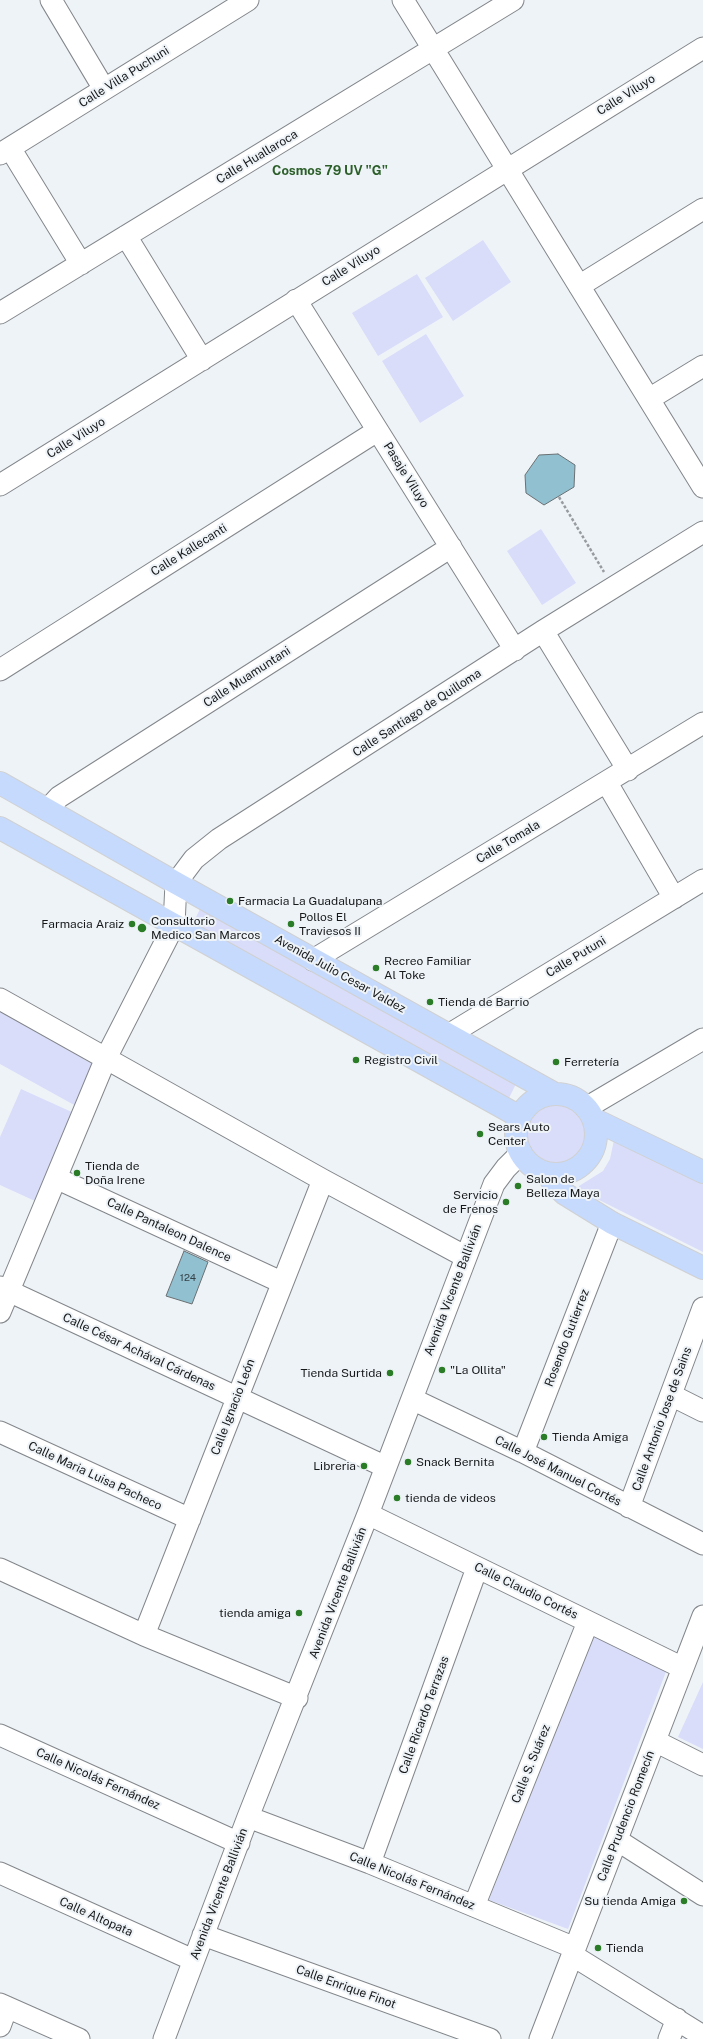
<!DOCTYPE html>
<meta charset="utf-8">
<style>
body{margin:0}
canvas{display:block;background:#eef3f8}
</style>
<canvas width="703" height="2039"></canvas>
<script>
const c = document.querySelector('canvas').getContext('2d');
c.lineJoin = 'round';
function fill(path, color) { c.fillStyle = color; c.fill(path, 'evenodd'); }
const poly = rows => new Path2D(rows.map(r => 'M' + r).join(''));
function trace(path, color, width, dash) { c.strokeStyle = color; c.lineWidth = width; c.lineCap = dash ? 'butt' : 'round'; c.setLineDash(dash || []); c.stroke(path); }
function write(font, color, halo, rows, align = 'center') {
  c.font = font + ' "Public Sans",sans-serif'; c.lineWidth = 4; c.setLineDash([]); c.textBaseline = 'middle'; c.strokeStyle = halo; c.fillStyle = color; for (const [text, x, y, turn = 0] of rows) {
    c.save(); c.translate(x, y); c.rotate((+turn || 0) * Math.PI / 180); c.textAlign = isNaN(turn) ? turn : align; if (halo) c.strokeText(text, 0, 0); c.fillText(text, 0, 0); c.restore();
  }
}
const green = poly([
 [483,240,511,282,453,321,425,278],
 [417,274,443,317,378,356,352,313],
 [426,334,464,396,420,423,382,361],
 [541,529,576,583,542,605,507,551],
 [200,909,517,1082,507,1102,192,925],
 [0,1010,94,1065,76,1106,0,1064],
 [21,1089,74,1113,35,1201,0,1185,0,1137],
 '527 1134a30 30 0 1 1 60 0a30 30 0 1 1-60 0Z',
 [615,1135,703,1182,703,1252,579,1190,579,1186,603,1171,610,1159],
 [593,1633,667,1669,568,1929,489,1900],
 [703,1682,703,1749,678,1737]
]);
const building = poly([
 [558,454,575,465,574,487,544,505,526,493,525,475,539,455,558,454],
 [184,1251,208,1262,192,1304,166,1296,184,1251]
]);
const path = poly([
 [559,497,604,572]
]);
const minor = poly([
 [51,0,104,89],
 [403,0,703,487],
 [10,148,81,264],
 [0,154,248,0],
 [126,236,202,360],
 [579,286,703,209],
 [296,300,515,650],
 [0,313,513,0],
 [649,399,703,366],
 [0,485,703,48],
 [543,631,628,770],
 [0,670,377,431],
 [607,783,674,898],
 [47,810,59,797,451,547],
 [313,960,703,723],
 [0,999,323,1180,466,1257],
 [450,1034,703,880],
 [586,1108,703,1039],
 [56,1178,281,1282],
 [0,1287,386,1467],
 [0,1312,106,1058,174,925,176,883,194,859,219,839,543,631,703,532],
 [671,1395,703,1411],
 [412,1399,523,1452,703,1544],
 [0,1432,190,1519],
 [523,1452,612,1223],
 [629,1507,703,1308],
 [368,1514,683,1668],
 [0,1569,144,1635,297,1698],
 [144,1635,323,1180],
 [0,1735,239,1843],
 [655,1741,703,1765],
 [248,1817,370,1863,575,1948],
 [617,1840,703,1895],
 [370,1863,477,1568],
 [0,1873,193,1960],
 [474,1906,588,1622],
 [203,1935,490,2039],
 [572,1955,703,2036],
 [0,2004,79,2039],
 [0,2026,7,2007],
 [164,2039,248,1817,368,1514,494,1184,506,1168,521,1153],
 [540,2039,703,1616],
 [669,2039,677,2019]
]);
const major = poly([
 [0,783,176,883,555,1094],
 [0,828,520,1117],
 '516 1134a40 40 0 1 1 80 0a40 40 0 1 1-80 0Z',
 [593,1119,703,1172],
 [547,1173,554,1184,565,1194,612,1223,703,1268]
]);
const markers = [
 [230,901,4,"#2b7c27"],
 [132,924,4,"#2b7c27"],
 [291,924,4,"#2b7c27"],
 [142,928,5,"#2b7c27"],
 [376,968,4,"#2b7c27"],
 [430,1002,4,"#2b7c27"],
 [356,1060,4,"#2b7c27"],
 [556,1062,4,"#2b7c27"],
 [480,1134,4,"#2b7c27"],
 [77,1173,4,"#2b7c27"],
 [518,1186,4,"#2b7c27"],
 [506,1202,4,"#2b7c27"],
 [442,1370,4,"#2b7c27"],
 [390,1373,4,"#2b7c27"],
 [544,1437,4,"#2b7c27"],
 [408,1462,4,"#2b7c27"],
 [364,1466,4,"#2b7c27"],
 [397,1498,4,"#2b7c27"],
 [299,1613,4,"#2b7c27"],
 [684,1901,4,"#2b7c27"],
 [598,1948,4,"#2b7c27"]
];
const numberNames = [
 ["124",188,1278]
];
const streetNames = [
 ["Calle Villa Puchuni",124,77,-32],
 ["Calle Viluyo",626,95,-32],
 ["Calle Huallaroca",257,157,-31],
 ["Calle Viluyo",351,266,-32],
 ["Calle Viluyo",76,438,-32],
 ["Pasaje Viluyo",406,475,58],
 ["Calle Kallecanti",189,550,-32],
 ["Calle Muamuntani",247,677,-33],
 ["Calle Santiago de Quilloma",417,713,-33],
 ["Calle Tomala",508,842,-31],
 ["Calle Putuni",576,957,-31],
 ["Avenida Julio Cesar Valdez",340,974,29],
 ["Calle Pantaleon Dalence",169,1230,25],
 ["Avenida Vicente Ballivián",453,1290,-69],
 ["Rosendo Gutierrez",567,1338,-69],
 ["Calle César Achával Cárdenas",139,1352,25],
 ["Calle Ignacio León",233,1407,-69],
 ["Calle Antonio Jose de Sains",662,1419,-70],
 ["Calle José Manuel Cortés",558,1471,27],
 ["Calle Maria Luisa Pacheco",95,1476,25],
 ["Calle Claudio Cortés",526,1591,26],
 ["Avenida Vicente Ballivián",338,1593,-69],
 ["Calle Ricardo Terrazas",424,1715,-70],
 ["Calle S. Suárez",531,1764,-68],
 ["Calle Nicolás Fernández",98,1779,24],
 ["Calle Prudencio Romecín",626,1816,-69],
 ["Calle Nicolás Fernández",412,1881,22],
 ["Avenida Vicente Ballivián",219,1894,-69],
 ["Calle Altopata",96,1917,24],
 ["Calle Enrique Finot",346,1987,20]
];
const poiNames = [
 ["Farmacia La Guadalupana",238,901],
 ["Pollos El",299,917],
 ["Traviesos II",299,931],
 ["Consultorio",151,921],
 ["Medico San Marcos",151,935],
 ["Farmacia Araiz",124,924,"right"],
 ["Recreo Familiar",384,961],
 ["Al Toke",384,975],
 ["Tienda de Barrio",438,1002],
 ["Registro Civil",364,1060],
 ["Ferretería",564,1062],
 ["Sears Auto",488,1127],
 ["Center",488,1141],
 ["Tienda de",85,1166],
 ["Doña Irene",85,1180],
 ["Salon de",526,1179],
 ["Belleza Maya",526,1193],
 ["Servicio",498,1195,"right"],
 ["de Frenos",498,1209,"right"],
 ["\"La Ollita\"",450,1370],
 ["Tienda Surtida",382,1373,"right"],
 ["Tienda Amiga",552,1437],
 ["Snack Bernita",416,1462],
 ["Libreria",356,1466,"right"],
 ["tienda de videos",405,1498],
 ["tienda amiga",291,1613,"right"],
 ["Su tienda Amiga",676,1901,"right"],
 ["Tienda",606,1948]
];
const neighbourhoodNames = [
 ["Cosmos 79 UV \"G\"",330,171]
];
fill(green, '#daddfa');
fill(building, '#91c0d0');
trace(building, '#6a7072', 1);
trace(minor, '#83878b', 23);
trace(major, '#d0d1d1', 24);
trace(path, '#989ca0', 2.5, [3, 2]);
trace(minor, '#fff', 21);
trace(major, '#c6dafe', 22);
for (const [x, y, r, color] of markers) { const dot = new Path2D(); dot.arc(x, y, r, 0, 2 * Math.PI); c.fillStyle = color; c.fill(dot); trace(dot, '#eef3f8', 1.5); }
write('10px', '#354247', null, numberNames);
write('12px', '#161819', '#eef3f8', streetNames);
write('12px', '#161819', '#eef3f8', poiNames, 'left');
write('bold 13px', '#2b5e28', '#eef3f8', neighbourhoodNames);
</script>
